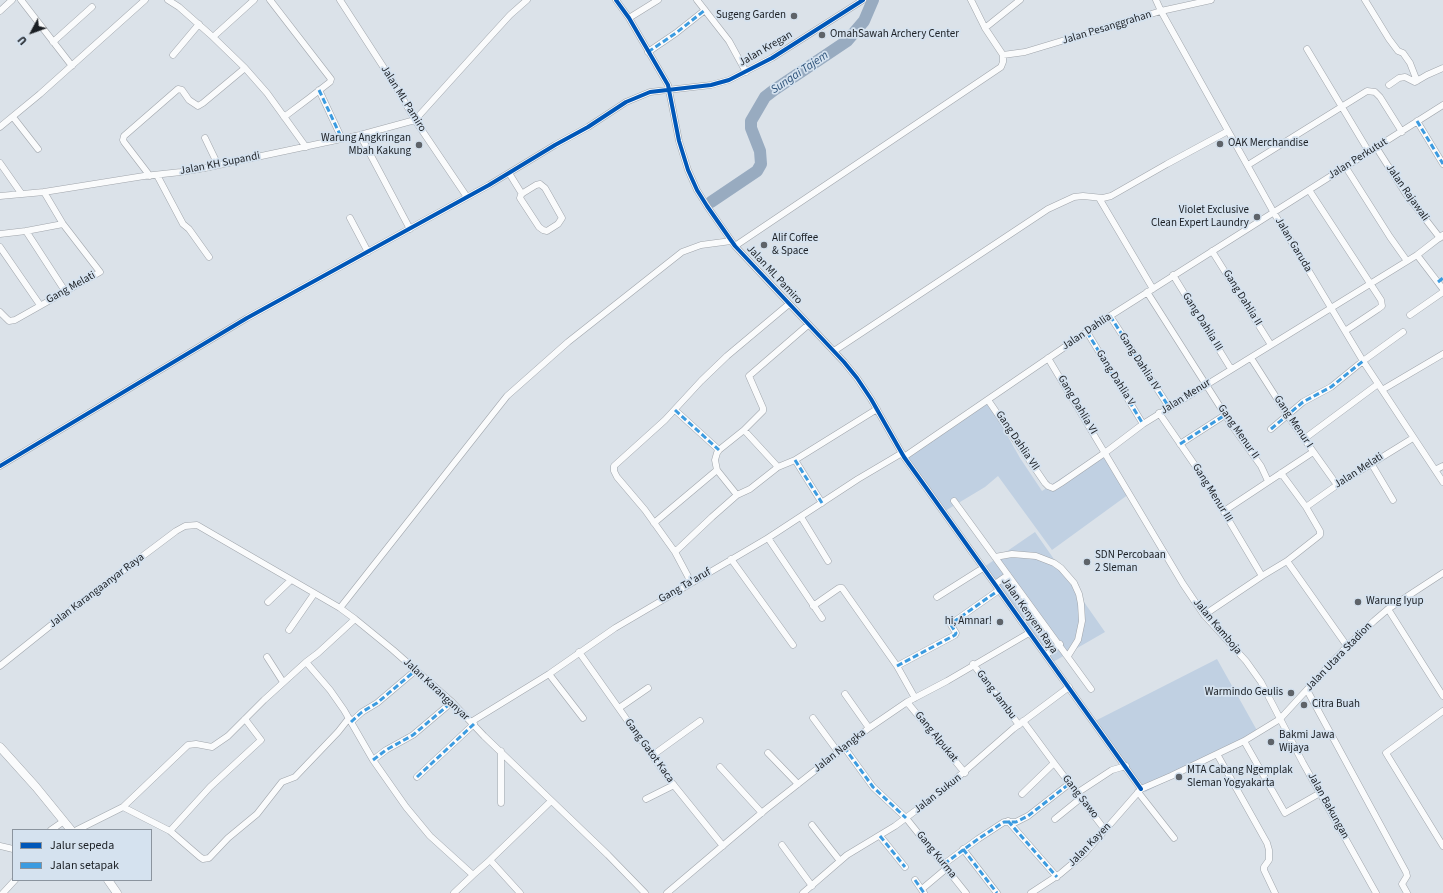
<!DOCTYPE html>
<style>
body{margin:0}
#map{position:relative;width:1443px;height:893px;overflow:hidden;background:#dbe2e9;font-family:"Source Sans 3",sans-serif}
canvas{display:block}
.legend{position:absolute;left:12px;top:829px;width:140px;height:52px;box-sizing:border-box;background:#d5e2ef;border:1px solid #8b949e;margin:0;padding:5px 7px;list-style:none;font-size:12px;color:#1b1f24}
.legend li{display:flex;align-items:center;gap:8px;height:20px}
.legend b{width:20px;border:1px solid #8b949e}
.north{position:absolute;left:12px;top:12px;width:40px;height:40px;-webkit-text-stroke:3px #d5e2ef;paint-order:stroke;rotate:229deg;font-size:11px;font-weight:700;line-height:16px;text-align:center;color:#1b1f24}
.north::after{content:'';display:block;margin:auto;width:14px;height:18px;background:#1b1f24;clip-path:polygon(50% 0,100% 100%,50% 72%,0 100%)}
</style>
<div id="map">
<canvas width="1443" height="893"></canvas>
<ul class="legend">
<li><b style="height:5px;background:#0057b8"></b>Jalur sepeda</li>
<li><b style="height:5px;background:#3b9be0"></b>Jalan setapak</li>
</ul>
<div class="north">U</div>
</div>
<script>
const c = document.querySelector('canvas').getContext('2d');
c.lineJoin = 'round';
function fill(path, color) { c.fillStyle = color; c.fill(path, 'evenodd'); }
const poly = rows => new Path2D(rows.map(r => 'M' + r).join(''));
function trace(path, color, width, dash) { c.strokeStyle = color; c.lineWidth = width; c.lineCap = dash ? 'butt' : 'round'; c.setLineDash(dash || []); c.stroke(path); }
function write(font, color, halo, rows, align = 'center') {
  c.font = font + ' "Source Sans 3",sans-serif'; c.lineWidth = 3.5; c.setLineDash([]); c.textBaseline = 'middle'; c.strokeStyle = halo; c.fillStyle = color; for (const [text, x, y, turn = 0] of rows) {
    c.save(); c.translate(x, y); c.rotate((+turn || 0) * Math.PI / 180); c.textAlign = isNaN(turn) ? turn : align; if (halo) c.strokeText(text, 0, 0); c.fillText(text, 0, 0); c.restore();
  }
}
const green = poly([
 [989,403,1020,458,1042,491,1104,450,1129,494,1052,550,998,476,985,487,945,511,903,455],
 [1035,532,1105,632,1053,662,984,567],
 [1217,659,1259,734,1145,792,1095,721]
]);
const river = poly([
 [711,202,757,171,761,164,760,151,751,128,751,121,765,97,774,90,847,41,864,21,873,0]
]);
const minor = poly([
 [21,0,72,66],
 [168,0,179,7,213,37,245,68,267,93,306,147],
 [270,0,331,79,330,82,308,99,284,117],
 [340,0,395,85,415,120,467,197],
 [616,0,629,18,668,85,679,141,688,170,697,190,707,206,735,246,844,362,857,378,871,399,904,457,922,482,1141,789],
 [697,0,729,41,746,72],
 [1156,0,1161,11,1274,213,1363,361,1443,482],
 [1365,0,1389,39,1398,51,1403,53,1410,63,1417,81],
 [0,11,12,0],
 [629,18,658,0],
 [985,28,1020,0],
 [213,37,254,0],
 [53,42,92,7],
 [1307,49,1369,152],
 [648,52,676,33,705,10],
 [173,55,199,24],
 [1003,55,1025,52,1161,11,1211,0],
 [1389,85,1399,78,1405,77,1415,82,1427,75,1443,68],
 [319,90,342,139],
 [13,117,38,149],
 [1417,121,1443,164],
 [0,127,40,94,145,0],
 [360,135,410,229],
 [205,138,218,165],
 [1376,147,1406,194,1440,238],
 [0,163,21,193],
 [1248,165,1367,91,1375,92,1380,97,1402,132],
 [1345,166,1390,237,1407,261],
 [509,173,522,194],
 [157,175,183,224,189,229,209,257],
 [150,176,124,142,123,140,124,136,178,89,182,90,189,100,198,106,203,103,245,68],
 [540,184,545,188,549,195,562,218,558,224,547,231,543,230,539,227,520,198,521,195,523,193,536,185,540,184],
 [1309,190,1381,300,1382,306,1378,309,1345,331],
 [0,196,44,192,144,176,181,172,205,168,360,135,415,120,489,38,510,15,527,0],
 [1099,198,1153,289],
 [350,218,368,252],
 [26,231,65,291],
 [0,234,26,231,63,224],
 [735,246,1001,67,1003,62,1003,55,985,28,971,0],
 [0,247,40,305],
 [1212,251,1271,345],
 [1417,255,1443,289],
 [1173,275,1231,369],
 [1147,292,1233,427,1261,466,1268,481],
 [0,312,9,321,15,320,100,272,63,224,44,192],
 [1410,315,1443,292],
 [1110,316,1169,407],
 [1087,332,1143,424],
 [834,351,1048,209,1074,197,1083,196,1103,198,1111,196,1167,164,1228,131],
 [1048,358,1183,584,1204,615,1246,661,1261,682,1303,763,1376,893],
 [1251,358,1290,419,1337,485],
 [1382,390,1443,354],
 [988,400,1045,483,1048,486,1053,488,1061,483,1106,452,1143,424,1417,255,1443,235],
 [675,410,719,450],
 [1159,413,1203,477,1262,576],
 [1271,429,1303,402,1331,387,1363,361,1403,332],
 [744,430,778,467],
 [1304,439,1378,384],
 [1180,444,1225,415],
 [904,457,1110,316,1443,105],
 [795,460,822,503],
 [1371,463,1393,500],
 [0,466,247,318,489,185,555,145,588,127,626,102,650,92,711,85,729,80,772,58,863,0],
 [1435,470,1443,466],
 [737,495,717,470,715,460,717,453,719,450,744,430,763,411,763,408,749,376,808,325],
 [954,501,1091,689],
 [1306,507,1337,485,1413,438],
 [1224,511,1313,452],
 [801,517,828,561],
 [654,523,717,470],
 [768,538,822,618],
 [675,552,645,510,617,477,614,471,614,466,665,420,701,381,727,356,789,304],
 [995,557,1012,554,1036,556,1054,563,1061,568,1074,583,1079,594,1081,604,1082,621,1078,640,1068,656],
 [731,559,793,645],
 [1287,561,1347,646],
 [691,582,675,552,712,517,737,495,750,489,778,467,795,460,877,409],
 [995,584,1008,575],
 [937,597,983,568],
 [268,602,291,580],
 [813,606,839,588,842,588,897,666,915,698],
 [340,608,507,396,568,342,682,252,701,245,731,241],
 [1388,609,1443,696],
 [1204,615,1262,576,1287,561,1320,535,1320,531,1306,507,1281,473],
 [355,619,318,653,306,662,330,690,344,710,373,760,406,807,430,836,473,875,454,893],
 [289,630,314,594],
 [579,652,668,778,723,846],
 [1046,655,1060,644],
 [267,657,283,682],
 [973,664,1019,725],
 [0,666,55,622,176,531,185,526,197,525,340,608,355,619,393,650,452,702,484,736,608,855,645,893],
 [897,666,955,635,956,633,951,625,952,623,999,590],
 [549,674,583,718],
 [1307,690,1406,872,1407,876,1402,884,1407,893],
 [845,694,869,728],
 [907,702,965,773],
 [619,708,648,688],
 [1443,711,1386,753,1443,846],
 [813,718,838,752],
 [245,719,261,740,210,787,170,831,123,807,188,745,196,744,212,747,228,736,264,700,306,662],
 [1023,721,1054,763,1105,830],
 [351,722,362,712,377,703,416,670],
 [471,722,549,674,615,628,768,538,858,479,902,453],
 [1244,741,1285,813,1320,793],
 [844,747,873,787,906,818,966,893],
 [501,751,501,803],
 [768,753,798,784],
 [1217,754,1267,843,1269,850,1269,860,1264,867,1264,870,1275,893],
 [653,755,700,721],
 [373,760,386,750,413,735,452,702],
 [720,767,762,813],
 [417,777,474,724],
 [1138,792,1174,838],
 [1077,793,1112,770,1126,766],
 [1022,794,1054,763],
 [646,799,674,785],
 [1055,819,1081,798],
 [1008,821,1057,877],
 [812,825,840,861],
 [51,830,64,821],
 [77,830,123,807],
 [170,831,200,857,203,859,209,858,228,838,257,814,282,782,295,777,338,732,349,718],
 [880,836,905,867],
 [782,845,812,886],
 [0,846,13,849],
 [963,849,997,893],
 [490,860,520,893],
 [944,864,978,839,1004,822,1016,822,1028,816,1069,784],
 [473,875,490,860,551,801],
 [915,880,924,893],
 [922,889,947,868],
 [3,893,15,880],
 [667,893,765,810,869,728,907,702,947,681,1029,633],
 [803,893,847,855,895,826,942,791,1013,729,1069,687],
 [1031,893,1060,874,1085,853,1141,789,1171,776,1244,741,1280,719,1347,646,1374,621,1388,609,1443,573]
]);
const major = poly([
 [0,747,36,787,71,830],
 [108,880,117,893]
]);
const quiet = poly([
 [648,52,676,33,705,10],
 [319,90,342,139],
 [1417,121,1443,164],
 [1438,282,1443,278],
 [1110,316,1169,407],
 [1087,332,1143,424],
 [675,410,719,450],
 [1271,429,1303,402,1331,387,1363,361],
 [1180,444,1225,415],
 [795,460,822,503],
 [897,666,955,635,956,633,951,625,952,623,999,590],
 [351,722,362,712,377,703,416,670],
 [844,747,873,787,906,818],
 [373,760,386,750,413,735,452,702],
 [417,777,474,724],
 [1008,821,1057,877],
 [880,836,905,867],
 [963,849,997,893],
 [944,864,978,839,1004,822,1016,822,1028,816,1069,784],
 [915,880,924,893]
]);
const cycleway = poly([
 [616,0,629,18,668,85,679,141,688,170,697,190,707,206,735,246,844,362,857,378,871,399,904,457,922,482,1141,789],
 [0,466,247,318,489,185,555,145,588,127,626,102,650,92,711,85,729,80,772,58,863,0]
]);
const markers = [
 [794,16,4,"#5e6369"],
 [822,35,4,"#5e6369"],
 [1220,144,4,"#5e6369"],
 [419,145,4,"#5e6369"],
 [1257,217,4,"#5e6369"],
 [764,245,4,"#5e6369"],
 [1087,562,4,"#5e6369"],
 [1358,602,4,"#5e6369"],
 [1000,622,4,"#5e6369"],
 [1291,693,4,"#5e6369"],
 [1304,705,4,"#5e6369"],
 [1271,742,4,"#5e6369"],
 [1179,777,4,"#5e6369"]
];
const poiNames = [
 ["Sugeng Garden",786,16,"right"],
 ["OmahSawah Archery Center",830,35],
 ["Warung Angkringan",411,139,"right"],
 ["Mbah Kakung",411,152,"right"],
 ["OAK Merchandise",1228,144],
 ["Violet Exclusive",1249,211,"right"],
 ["Clean Expert Laundry",1249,224,"right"],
 ["Alif Coffee",772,239],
 ["& Space",772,252],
 ["SDN Percobaan",1095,556],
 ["2 Sleman",1095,569],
 ["Warung Iyup",1366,602],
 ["hi, Amnar!",992,622,"right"],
 ["Warmindo Geulis",1283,693,"right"],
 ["Citra Buah",1312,705],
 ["Bakmi Jawa",1279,736],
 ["Wijaya",1279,749],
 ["MTA Cabang Ngemplak",1187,771],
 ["Sleman Yogyakarta",1187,784]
];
const streetNames = [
 ["Jalan Pesanggrahan",1107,28,-17],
 ["Jalan Kregan",766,49,-30],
 ["Jalan ML Pamiro",403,99,58],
 ["Jalan Perkutut",1358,159,-32],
 ["Jalan KH Supandi",220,164,-11],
 ["Jalan Rajawali",1407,193,55],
 ["Jalan Garuda",1293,245,59],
 ["Jalan ML Pamiro",774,275,47],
 ["Gang Melati",71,288,-29],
 ["Gang Dahlia II",1242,298,58],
 ["Gang Dahlia III",1202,322,58],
 ["Jalan Dahlia",1087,332,-34],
 ["Gang Dahlia IV",1139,362,57],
 ["Gang Dahlia V",1115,378,58],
 ["Jalan Menur",1186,397,-32],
 ["Gang Dahlia VI",1077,405,59],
 ["Gang Menur I",1293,422,56],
 ["Gang Menur II",1238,432,55],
 ["Gang Dahlia VII",1017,441,56],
 ["Jalan Melati",1359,471,-33],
 ["Gang Menur III",1212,493,58],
 ["Gang Ta'aruf",685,586,-30],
 ["Jalan Karangaanyar Raya",97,591,-37],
 ["Jalan Kenyem Raya",1029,616,55],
 ["Jalan Kamboja",1217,627,50],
 ["Jalan Utara Stadion",1339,657,-46],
 ["Jalan Karanganyar",436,690,43],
 ["Gang Jambu",996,695,53],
 ["Gang Alpukat",936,737,51],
 ["Gang Gatot Kaca",649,751,54],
 ["Jalan Nangka",840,751,-38],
 ["Jalan Sukun",938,794,-38],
 ["Gang Sawo",1080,797,52],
 ["Jalan Bakungan",1328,806,61],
 ["Jalan Kayen",1090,845,-46],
 ["Gang Kurma",936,855,51]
];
const waterNames = [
 ["Sungai Tajem",800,73,-34]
];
fill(green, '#c0d0e2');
trace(river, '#98abc0', 12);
trace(minor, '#a0a5ab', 7);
trace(major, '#a0a5ab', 9);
trace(minor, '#fafbfc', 6);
trace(major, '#fafbfc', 8);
trace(quiet, '#3b9be0', 3, [6, 3]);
trace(cycleway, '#0057b8', 4);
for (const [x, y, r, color] of markers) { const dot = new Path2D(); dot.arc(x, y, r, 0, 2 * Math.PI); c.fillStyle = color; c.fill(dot); trace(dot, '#d5e2ef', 1.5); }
write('11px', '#1b1f24', '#d5e2ef', poiNames, 'left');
write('11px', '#1b1f24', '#d5e2ef', streetNames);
write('italic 12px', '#2e537a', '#d5e2ef', waterNames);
</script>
